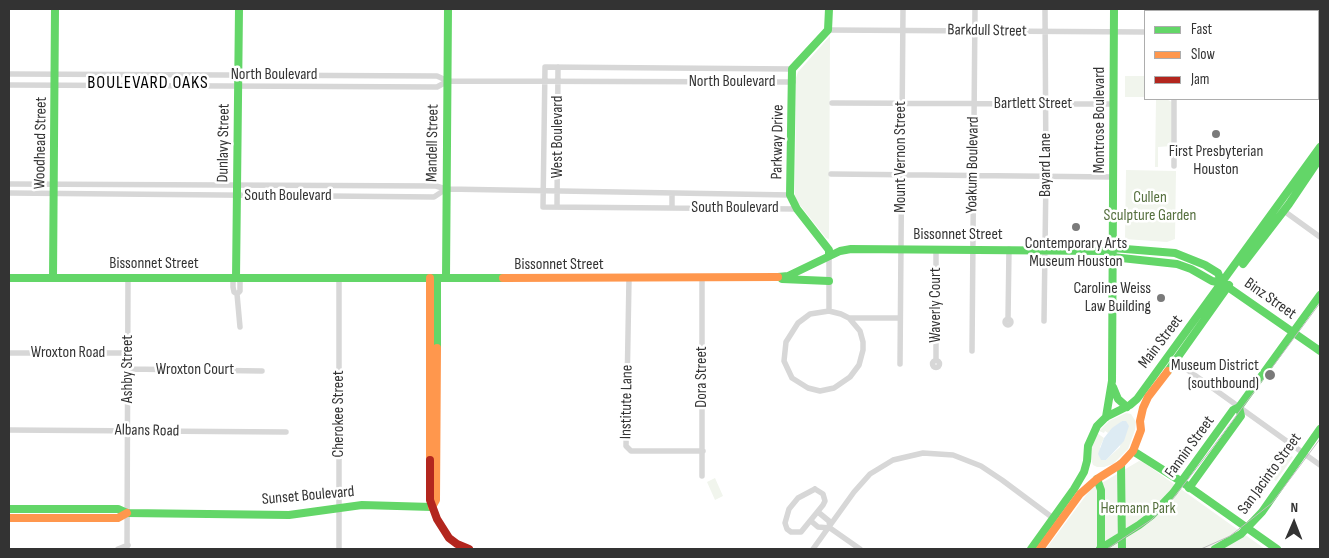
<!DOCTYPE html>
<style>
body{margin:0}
#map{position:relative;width:1329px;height:558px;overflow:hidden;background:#fff;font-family:"Sofia Sans Condensed",sans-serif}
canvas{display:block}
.frame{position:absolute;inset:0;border:10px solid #333;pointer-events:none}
.legend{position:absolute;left:1144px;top:10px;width:175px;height:90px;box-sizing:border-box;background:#fff;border:1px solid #adadad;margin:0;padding:6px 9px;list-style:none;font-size:15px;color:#333}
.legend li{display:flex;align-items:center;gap:10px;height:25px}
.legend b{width:25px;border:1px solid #adadad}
.north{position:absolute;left:1269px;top:498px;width:50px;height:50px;-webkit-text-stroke:4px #fff;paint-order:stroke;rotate:1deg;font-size:14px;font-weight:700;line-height:20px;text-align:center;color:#333}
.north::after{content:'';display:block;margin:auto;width:18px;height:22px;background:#333;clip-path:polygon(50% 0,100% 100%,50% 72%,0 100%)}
</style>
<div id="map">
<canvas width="1329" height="558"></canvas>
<div class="frame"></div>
<ul class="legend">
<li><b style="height:6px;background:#63d668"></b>Fast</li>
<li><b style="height:6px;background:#ff974d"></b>Slow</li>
<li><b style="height:6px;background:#b3261e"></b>Jam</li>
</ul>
<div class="north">N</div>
</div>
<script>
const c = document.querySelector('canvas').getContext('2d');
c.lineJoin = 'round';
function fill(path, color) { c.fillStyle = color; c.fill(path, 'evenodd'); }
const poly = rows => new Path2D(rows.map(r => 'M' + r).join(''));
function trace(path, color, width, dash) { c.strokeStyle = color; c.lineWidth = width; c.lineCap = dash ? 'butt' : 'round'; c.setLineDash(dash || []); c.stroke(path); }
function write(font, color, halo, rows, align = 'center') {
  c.font = font + ' "Sofia Sans Condensed",sans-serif'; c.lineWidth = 5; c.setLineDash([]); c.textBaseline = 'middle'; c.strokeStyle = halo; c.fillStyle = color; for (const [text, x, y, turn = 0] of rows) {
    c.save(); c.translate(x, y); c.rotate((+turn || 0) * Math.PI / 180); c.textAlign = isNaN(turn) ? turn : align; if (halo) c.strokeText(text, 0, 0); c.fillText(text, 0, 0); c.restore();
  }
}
const green = poly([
 [830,36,829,239,826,238,796,200,795,194,796,78,798,72],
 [1125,76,1145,76,1145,97,1125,97],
 [1156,99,1166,99,1172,102,1172,146,1158,147,1158,167,1155,167],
 [1126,170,1176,171,1175,239,1167,242,1125,239],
 [1126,413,1131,414,1136,422,1135,430,1128,449,1113,464,1104,467,1097,467,1093,465,1091,459,1092,447,1097,433,1104,438,1100,447,1106,460,1120,447,1122,421,1108,433,1105,431,1104,433,1099,431,1109,421],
 [1281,448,1293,457,1276,481,1263,472],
 [1139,461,1143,462,1265,549,1046,549,1090,490],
 [715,478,723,496,715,500,707,482]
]);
const water = poly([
 [1122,421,1126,421,1129,426,1124,441,1109,457,1106,460,1101,460,1098,454,1104,438,1112,428]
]);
const street = poly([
 [1175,11,1175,9],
 [1213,11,1213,9],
 [828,30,1145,32],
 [792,69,545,67,543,207,797,209],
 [1318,69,1320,69],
 [9,74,437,76,448,81],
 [9,85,437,87,448,81,793,82],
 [832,103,1114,104],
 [1174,166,1174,99],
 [831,174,1113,177],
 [9,184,436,186,446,189,790,195],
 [9,193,434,197,446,189],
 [672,193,672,208],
 [557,207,558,67],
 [1284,211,1320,237],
 [236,278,240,281,240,291,237,294,240,327],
 [236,278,233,281,233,287,234,292,237,294],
 [629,279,626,446,631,451,703,451],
 [702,279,702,476],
 [829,311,829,256],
 [849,318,860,331,863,342,863,350,859,365,850,377,834,388,820,391,808,388,792,378,784,361,786,342,798,323,810,314,829,311,841,314,849,318,900,318],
 '1005 322a3 3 0 1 1 6 0a3 3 0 1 1-6 0Z',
 [1008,319,1009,249],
 [1044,321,1046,176,1045,9],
 [972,351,975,9],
 [9,353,128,353],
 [1168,356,1320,465],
 [936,360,936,249],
 '932.5 364a3.5 3.5 0 1 1 7 0a3.5 3.5 0 1 1-7 0Z',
 [900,364,903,9],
 [128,369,262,371],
 [9,430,286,432],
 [815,489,823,494,825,501,823,505,801,532,791,532,787,529,785,523,789,509,798,498,815,489],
 [818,512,829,521,830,528],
 [811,521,818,527,830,528],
 [830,528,860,549],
 [118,549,128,545],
 [127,549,128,278],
 [339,549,339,278],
 [813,549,854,492,870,474,893,460,923,453,953,455,981,466,1002,480,1053,518]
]);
const fast = poly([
 [829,9,828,30,792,69,790,195,797,209,829,250,829,256],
 [1109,255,1112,257,1177,264,1191,269,1212,281,1222,283,1320,351],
 [1243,264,1289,204,1320,158],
 [778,277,788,276,840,251,851,249,1104,251,1113,248,1175,253,1205,265,1218,273,1222,283],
 [9,278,503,278],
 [53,278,55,9],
 [236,278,239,9],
 [446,278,448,9],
 [782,279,829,281],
 [437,348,437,278],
 [1168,371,1229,285],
 [1113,387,1118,399,1127,407],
 [1106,417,1112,381,1114,9],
 [1133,451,1182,482,1277,549],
 [1121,464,1122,549],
 [1097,479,1101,490,1101,549],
 [1189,488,1241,416,1239,407],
 [9,509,118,509,127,513,289,515,362,505,432,507],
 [1031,549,1074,489,1084,472,1087,461,1088,446,1097,426,1106,417,1130,405,1137,399,1320,147],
 [1100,549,1139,525,1152,515,1173,493,1233,410,1239,407,1320,295],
 [1215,549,1241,534,1262,512,1320,429]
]);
const slow = poly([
 [430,278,430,460],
 [503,278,778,277],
 [432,507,436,500,437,348],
 [9,518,118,518,127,513],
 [1040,549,1080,494,1097,479,1121,464,1133,451,1141,430,1140,421,1143,408,1148,397,1168,371]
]);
const jam = poly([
 [430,460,430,500,437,519,449,538,457,544,469,549]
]);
const tram = poly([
 [1107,549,1151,520,1171,501,1213,447,1320,303],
 [1201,549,1230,536,1272,503,1320,439]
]);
const markers = [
 [1216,134,5,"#7a7a7a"],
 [1076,227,5,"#7a7a7a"],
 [1161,298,5,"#7a7a7a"],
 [1270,375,6,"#7a7a7a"]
];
const streetNames = [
 ["Barkdull Street",987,31,1],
 ["North Boulevard",274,75],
 ["North Boulevard",732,82],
 ["Bartlett Street",1033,104],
 ["Montrose Boulevard",1100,120,-90],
 ["West Boulevard",558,137,-90],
 ["Parkway Drive",778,142,-89],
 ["Woodhead Street",41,143,-89],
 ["Dunlavy Street",224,143,-89],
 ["Mandell Street",433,143,-89],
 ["Mount Vernon Street",901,157,-90],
 ["Yoakum Boulevard",973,165,-89],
 ["Bayard Lane",1046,165,-90],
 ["South Boulevard",288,196],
 ["South Boulevard",735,208],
 ["Bissonnet Street",958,235],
 ["Bissonnet Street",154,264],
 ["Bissonnet Street",559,265],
 ["Binz Street",1270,299,35],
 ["Waverly Court",936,305,-90],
 ["Main Street",1161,342,-53],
 ["Wroxton Road",68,353],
 ["Ashby Street",128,369,-90],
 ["Wroxton Court",195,370],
 ["Dora Street",702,377,-90],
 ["Institute Lane",627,402,-89],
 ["Cherokee Street",339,414,-90],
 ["Albans Road",147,431,1],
 ["Fannin Street",1190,447,-54],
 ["San Jacinto Street",1270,474,-54],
 ["Sunset Boulevard",308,496,-5]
];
const poiNames = [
 ["First Presbyterian",1216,152],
 ["Houston",1216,170],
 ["Contemporary Arts",1076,244],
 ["Museum Houston",1076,262],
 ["Caroline Weiss",1151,289,"right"],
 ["Law Building",1151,307,"right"],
 ["Museum District",1259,366,"right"],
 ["(southbound)",1259,384,"right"]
];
const parkNames = [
 ["Cullen",1150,198],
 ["Sculpture Garden",1150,216],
 ["Hermann Park",1138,509]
];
const neighbourhoodNames = [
 ["BOULEVARD OAKS",148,83]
];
fill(green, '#f1f5ed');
fill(water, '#ddebf3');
trace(street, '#d7d7d7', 5.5);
trace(fast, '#63d668', 8);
trace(slow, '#ff974d', 8);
trace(jam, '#b3261e', 8);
trace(tram, '#bebebe', 1);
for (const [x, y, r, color] of markers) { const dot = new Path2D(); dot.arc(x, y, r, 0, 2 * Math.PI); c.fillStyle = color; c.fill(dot); trace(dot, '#fff', 2); }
write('16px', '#333', '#fff', streetNames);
write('16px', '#333', '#fff', poiNames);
write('16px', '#56703f', '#fff', parkNames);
c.letterSpacing = '1px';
write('18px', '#000', '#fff', neighbourhoodNames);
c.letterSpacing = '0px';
</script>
